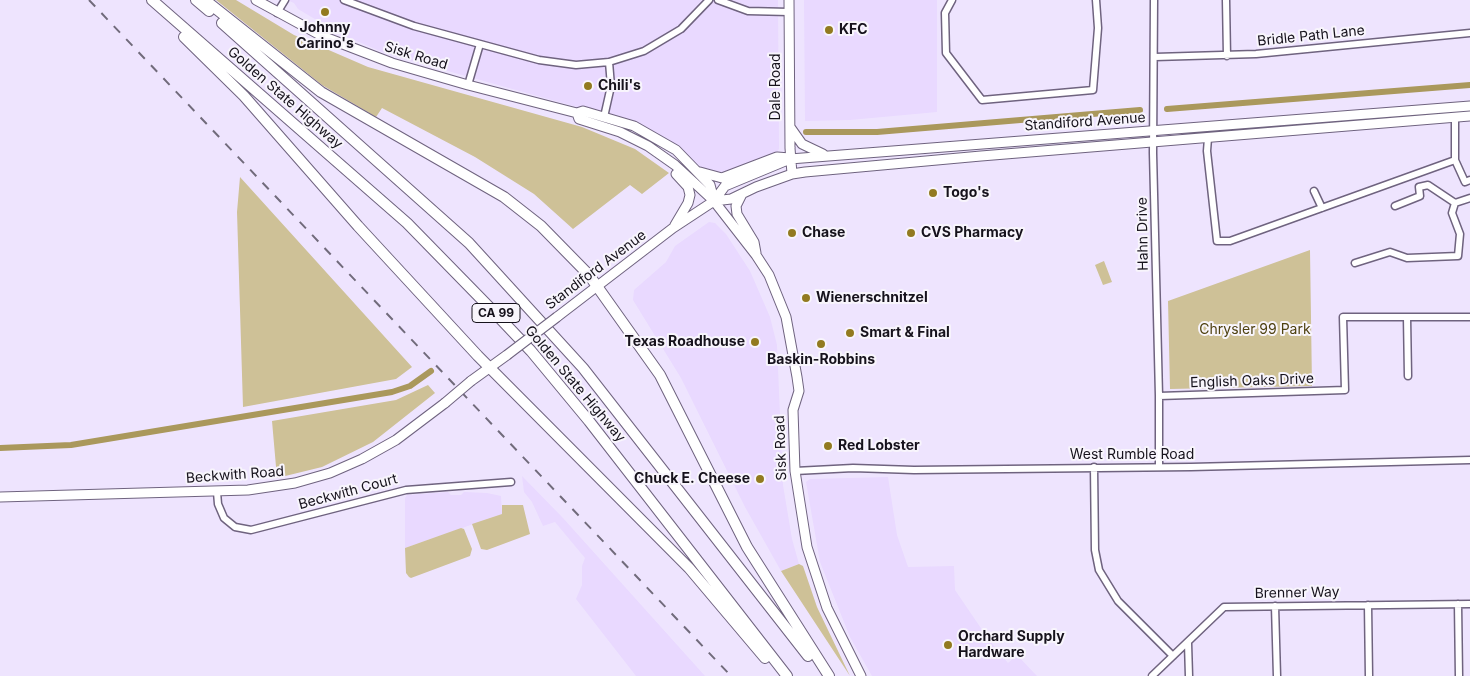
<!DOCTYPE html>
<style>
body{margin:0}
canvas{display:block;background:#eee4fe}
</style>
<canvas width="1470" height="676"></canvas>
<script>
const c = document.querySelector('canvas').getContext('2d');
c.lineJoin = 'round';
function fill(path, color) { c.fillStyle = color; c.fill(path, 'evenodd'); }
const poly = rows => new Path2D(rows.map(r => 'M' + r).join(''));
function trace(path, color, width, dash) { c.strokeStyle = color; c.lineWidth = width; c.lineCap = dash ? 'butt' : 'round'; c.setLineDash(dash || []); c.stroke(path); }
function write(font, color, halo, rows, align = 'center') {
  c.font = font + ' Inter,sans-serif'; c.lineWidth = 4; c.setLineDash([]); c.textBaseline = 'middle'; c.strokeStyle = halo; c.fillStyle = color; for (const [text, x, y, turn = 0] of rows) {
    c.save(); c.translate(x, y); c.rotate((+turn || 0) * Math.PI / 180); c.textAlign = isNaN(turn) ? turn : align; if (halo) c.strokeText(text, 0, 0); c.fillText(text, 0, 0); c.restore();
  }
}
const built = poly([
 [287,0,778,0,779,149,776,153,724,175,703,169,670,140,638,124,387,54,340,34,298,9,294,3],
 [804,0,937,0,937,112,850,120,805,121],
 [709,222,715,223,726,234,750,271,770,317,777,345,783,485,792,539,799,564,781,571,745,507,681,378,633,300,634,290,666,262,675,246],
 [522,476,563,518,705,676,636,676,576,599,582,585,582,566,585,558,555,522,543,526,532,502,524,492],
 [888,477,897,535,908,567,954,566,955,590,989,640,1008,663,1017,655,1037,676,872,676,850,637,820,562,806,482,810,479],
 [448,492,451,495,461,495,464,492,487,493,501,496,502,514,405,548,405,498,407,495]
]);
const green = poly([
 [216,0,236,0,294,35,368,67,582,127,635,149,669,173,642,194,630,185,573,229,534,194,475,157,382,108,376,117,322,85],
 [240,177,412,367,396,379,243,407,237,212],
 [1310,250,1312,386,1170,389,1168,301],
 [1104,261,1112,282,1103,285,1095,265],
 [428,385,435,393,373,442,322,467,277,478,272,421,396,400],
 [502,505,523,505,530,534,487,550,481,549,472,524,502,514],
 [461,528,464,529,472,549,470,556,411,578,409,577,406,573,405,548],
 [799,564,803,566,817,607,850,676,781,571]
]);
const canal = poly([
 [1167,109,1470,85],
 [806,132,877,132,1140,110],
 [0,448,71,445,392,392,410,386,431,371]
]);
const minor = poly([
 [344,0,414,26,539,60,576,65,609,62,644,51,681,29,709,0],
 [718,0,748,11,789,12],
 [952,0,945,13,946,53,982,100,1093,90,1098,28,1096,0],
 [1154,0,1153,153,1159,396,1159,467],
 [1226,0,1227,56],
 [277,13,285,0],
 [1155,57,1256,54,1470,33],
 [468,85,480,44],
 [604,117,611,86,609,62],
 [1208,138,1207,151,1217,241,1230,241,1455,160,1455,117],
 [1455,160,1465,182,1470,180],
 [1314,191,1322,208],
 [1395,206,1420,196,1419,187,1428,185,1455,203,1470,198],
 [1355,263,1390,252,1407,258,1458,256,1460,234,1452,213,1455,203],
 [1407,317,1408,376],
 [1159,396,1345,390,1343,317,1470,317],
 [1094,467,1095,550,1099,570,1118,601,1173,656],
 [795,471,853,468,914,470,1191,467,1470,460],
 [217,492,218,504,224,518,235,527,251,530,406,490,511,482],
 [1458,604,1459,676],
 [1368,605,1369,676],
 [1275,606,1277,676],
 [1188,643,1189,676],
 [1152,676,1224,607,1470,604]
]);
const major = poly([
 [256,0,322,36,392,63,468,85,577,113,583,111,634,126,676,150,710,185,714,200],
 [789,0,790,148,792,174],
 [577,113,579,119,620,132,648,146,675,165,714,201,756,255,769,275,786,317,797,377,799,391,793,410,795,471,807,547,827,608,861,676],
 [790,127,802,144,823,154],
 [700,172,722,178,777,157,790,158],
 [742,194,736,206,737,214,754,242,756,253],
 [714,201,731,199,756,187,792,174,805,172,981,156,1470,116],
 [675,225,688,203,690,195,688,187,676,174],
 [557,317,673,228,714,201,725,186,790,159,1470,106],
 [471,381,507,355],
 [0,497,248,490,295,483,330,473,362,459,396,440,445,403]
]);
const highway = poly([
 [152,0,407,223,494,312,531,351,589,421,787,676],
 [196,0,209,11],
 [205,0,321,92,504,197,541,226,589,275,660,375,747,547,829,676],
 [222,23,469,243,583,368,808,656],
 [184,37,244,96,358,226,478,356,689,568,765,658]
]);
const rail = poly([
 [89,0,731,676]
]);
const majorBridge = poly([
 [507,355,557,317],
 [445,403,471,381]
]);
const markers = [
 [325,12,5,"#927a20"],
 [829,30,5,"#927a20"],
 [588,86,5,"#927a20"],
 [933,193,5,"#927a20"],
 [792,233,5,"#927a20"],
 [911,233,5,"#927a20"],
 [806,298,5,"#927a20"],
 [850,333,5,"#927a20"],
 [755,342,5,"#927a20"],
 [821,344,5,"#927a20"],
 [828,446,5,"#927a20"],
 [760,479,5,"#927a20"],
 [948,645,5,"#927a20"]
];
const shields = [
 [496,313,48]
];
const shieldNames = [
 ["CA 99",496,313]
];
const poiNames = [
 ["Johnny",325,28,"center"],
 ["Carino's",325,44,"center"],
 ["KFC",839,30],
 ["Chili's",598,86],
 ["Togo's",943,193],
 ["Chase",802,233],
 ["CVS Pharmacy",921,233],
 ["Wienerschnitzel",816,298],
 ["Smart & Final",860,333],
 ["Texas Roadhouse",745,342,"right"],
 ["Baskin-Robbins",821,360,"center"],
 ["Red Lobster",838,446],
 ["Chuck E. Cheese",750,479,"right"],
 ["Orchard Supply",958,637],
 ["Hardware",958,653]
];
const streetNames = [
 ["Bridle Path Lane",1311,36,-6],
 ["Sisk Road",416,56,17],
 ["Dale Road",776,87,-90],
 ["Golden State Highway",285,98,41],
 ["Standiford Avenue",1085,122,-4],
 ["Hahn Drive",1143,234,-91],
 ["Standiford Avenue",596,270,-37],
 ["English Oaks Drive",1252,381,-2],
 ["Golden State Highway",575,384,50],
 ["Sisk Road",781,448,-92],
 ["West Rumble Road",1132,455],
 ["Beckwith Road",235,475,-4],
 ["Beckwith Court",348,492,-15],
 ["Brenner Way",1297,593,-1]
];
const parkNames = [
 ["Chrysler 99 Park",1255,330]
];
fill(built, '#e9d9ff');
fill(green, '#cec197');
trace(canal, '#aa985c', 6);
trace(minor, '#6f637f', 9);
trace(major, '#6f637f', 11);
trace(highway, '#6f637f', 12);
trace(minor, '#fff', 6);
trace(major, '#fff', 9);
trace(highway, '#fff', 10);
trace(rail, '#716b7b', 2, [9, 9]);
trace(majorBridge, '#6f637f', 11, []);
trace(majorBridge, '#fff', 9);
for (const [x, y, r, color] of markers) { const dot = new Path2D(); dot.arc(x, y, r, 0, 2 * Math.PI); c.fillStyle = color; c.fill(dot); trace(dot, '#f8f5fc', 2); }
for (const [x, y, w] of shields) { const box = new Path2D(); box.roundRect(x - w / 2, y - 9.5, w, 19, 4); c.fillStyle = '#f8f5fc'; c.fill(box); trace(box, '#16121c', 1); }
write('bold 12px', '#16121c', null, shieldNames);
write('bold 14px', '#16121c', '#f8f5fc', poiNames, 'left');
write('14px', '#16121c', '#f8f5fc', streetNames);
write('14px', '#4e4110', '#f8f5fc', parkNames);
</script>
